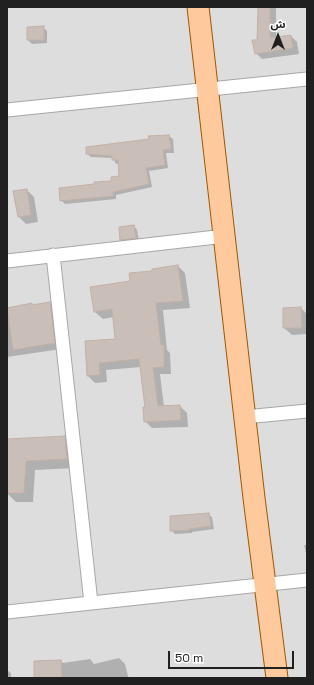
<!DOCTYPE html>
<meta charset="utf-8">
<style>
body{margin:0}
#map{position:relative;width:314px;height:685px;overflow:hidden;background:#f1ece6;font-family:"Space Grotesk","Noto Sans Arabic",sans-serif}
canvas{display:block}
.frame{position:absolute;inset:0;border:8px solid #202020;pointer-events:none}
.north{position:absolute;left:258px;top:16px;width:40px;height:40px;-webkit-text-stroke:3px #fff;paint-order:stroke;rotate:0deg;font-size:11px;font-weight:700;line-height:16px;text-align:center;color:#202020}
.north::after{content:'';display:block;margin:auto;width:14px;height:18px;background:#202020;clip-path:polygon(50% 0,100% 100%,50% 72%,0 100%)}
.scale{position:absolute;left:168px;top:651px;width:126px;height:18px;box-sizing:border-box;border:2px solid #202020;border-top:0;padding-left:5px;font-size:12px;line-height:14px;white-space:nowrap;color:#202020;-webkit-text-stroke:3px #fff;paint-order:stroke}
</style>
<div id="map">
<canvas width="314" height="685"></canvas>
<div class="frame"></div>
<div class="north">ش</div>
<div class="scale">50 m</div>
</div>
<script>
const c = document.querySelector('canvas').getContext('2d');
c.lineJoin = 'round';
function fill(path, color) { c.fillStyle = color; c.fill(path, 'evenodd'); }
const poly = rows => new Path2D(rows.map(r => 'M' + r).join(''));
function trace(path, color, width, dash) { c.strokeStyle = color; c.lineWidth = width; c.lineCap = dash ? 'butt' : 'round'; c.setLineDash(dash || []); c.stroke(path); }
const residential = poly([
 [7,7,307,7,307,678,7,678]
]);
const shadow = poly([
 [259,7,276,7,276,38,291,36,297,42,299,54,262,59,256,53,258,40],
 [43,27,47,31,47,43,32,44,28,40,28,28],
 [169,136,173,139,174,153,166,153,168,168,149,171,152,187,116,195,116,199,65,204,61,200,95,185,112,182,120,177,119,163,116,164,113,158,91,157,87,154],
 [27,190,34,197,38,222,26,224,19,217],
 [134,226,137,230,139,241,125,243,121,239],
 [178,266,185,273,190,308,163,310,167,350,170,353,171,374,160,374,164,407,180,406,187,413,188,427,152,428,145,421,146,408,141,367,106,370,107,382,95,383,88,376,116,340,114,317,103,319,95,312,131,282,154,272],
 [50,303,56,310,61,349,7,357,7,308],
 [301,308,307,314,307,334,292,335,284,328],
 [64,437,74,446,76,468,35,470,33,502,16,502,7,493,7,440],
 [307,510,307,557,304,545,306,545],
 [208,514,212,517,214,529,192,532,192,533,175,534,171,530],
 [119,658,125,664,128,676,129,678,35,678,61,661,63,663,90,659,94,664],
 [7,670,11,673,11,678,7,678]
]);
const building = poly([
 [258,7,270,7,270,38,291,35,293,48,255,54,252,40,257,40,258,7],
 [44,26,44,40,27,40,27,27,44,26],
 [169,135,171,149,163,150,165,165,146,168,149,184,113,192,113,196,60,201,59,188,94,184,94,182,111,181,111,177,119,176,118,160,112,160,112,156,86,154,86,147,149,139,148,136,169,135],
 [27,189,31,215,18,217,13,191,27,189],
 [134,225,136,238,120,240,119,227,134,225],
 [178,265,183,301,156,303,161,345,164,345,164,367,153,368,158,406,180,405,181,420,144,422,143,407,145,407,139,359,99,363,100,375,87,376,85,341,115,339,112,309,94,312,90,287,130,281,129,273,152,271,152,269,178,265],
 [50,302,55,343,13,350,7,308,32,303,32,305,50,302],
 [301,307,302,328,283,328,283,308,301,307],
 [65,436,67,459,26,461,24,493,7,493,7,439,65,436],
 [209,513,211,526,189,529,189,530,170,531,170,516,209,513],
 [61,660,62,678,34,678,34,661,61,660]
]);
const minor = poly([
 [7,110,307,79],
 [53,255,91,603],
 [7,261,225,236],
 [245,417,307,411],
 [7,612,307,580]
]);
const primary = poly([
 [198,7,254,498,277,678]
]);
fill(residential, '#dedddd');
fill(shadow, '#0003');
fill(building, '#cabeb9');
trace(building, '#c4b1a7', 1);
trace(minor, '#a7a7a7', 15);
trace(primary, '#9d5600', 23);
trace(minor, '#fff', 13);
trace(primary, '#ffc99e', 21);
</script>
